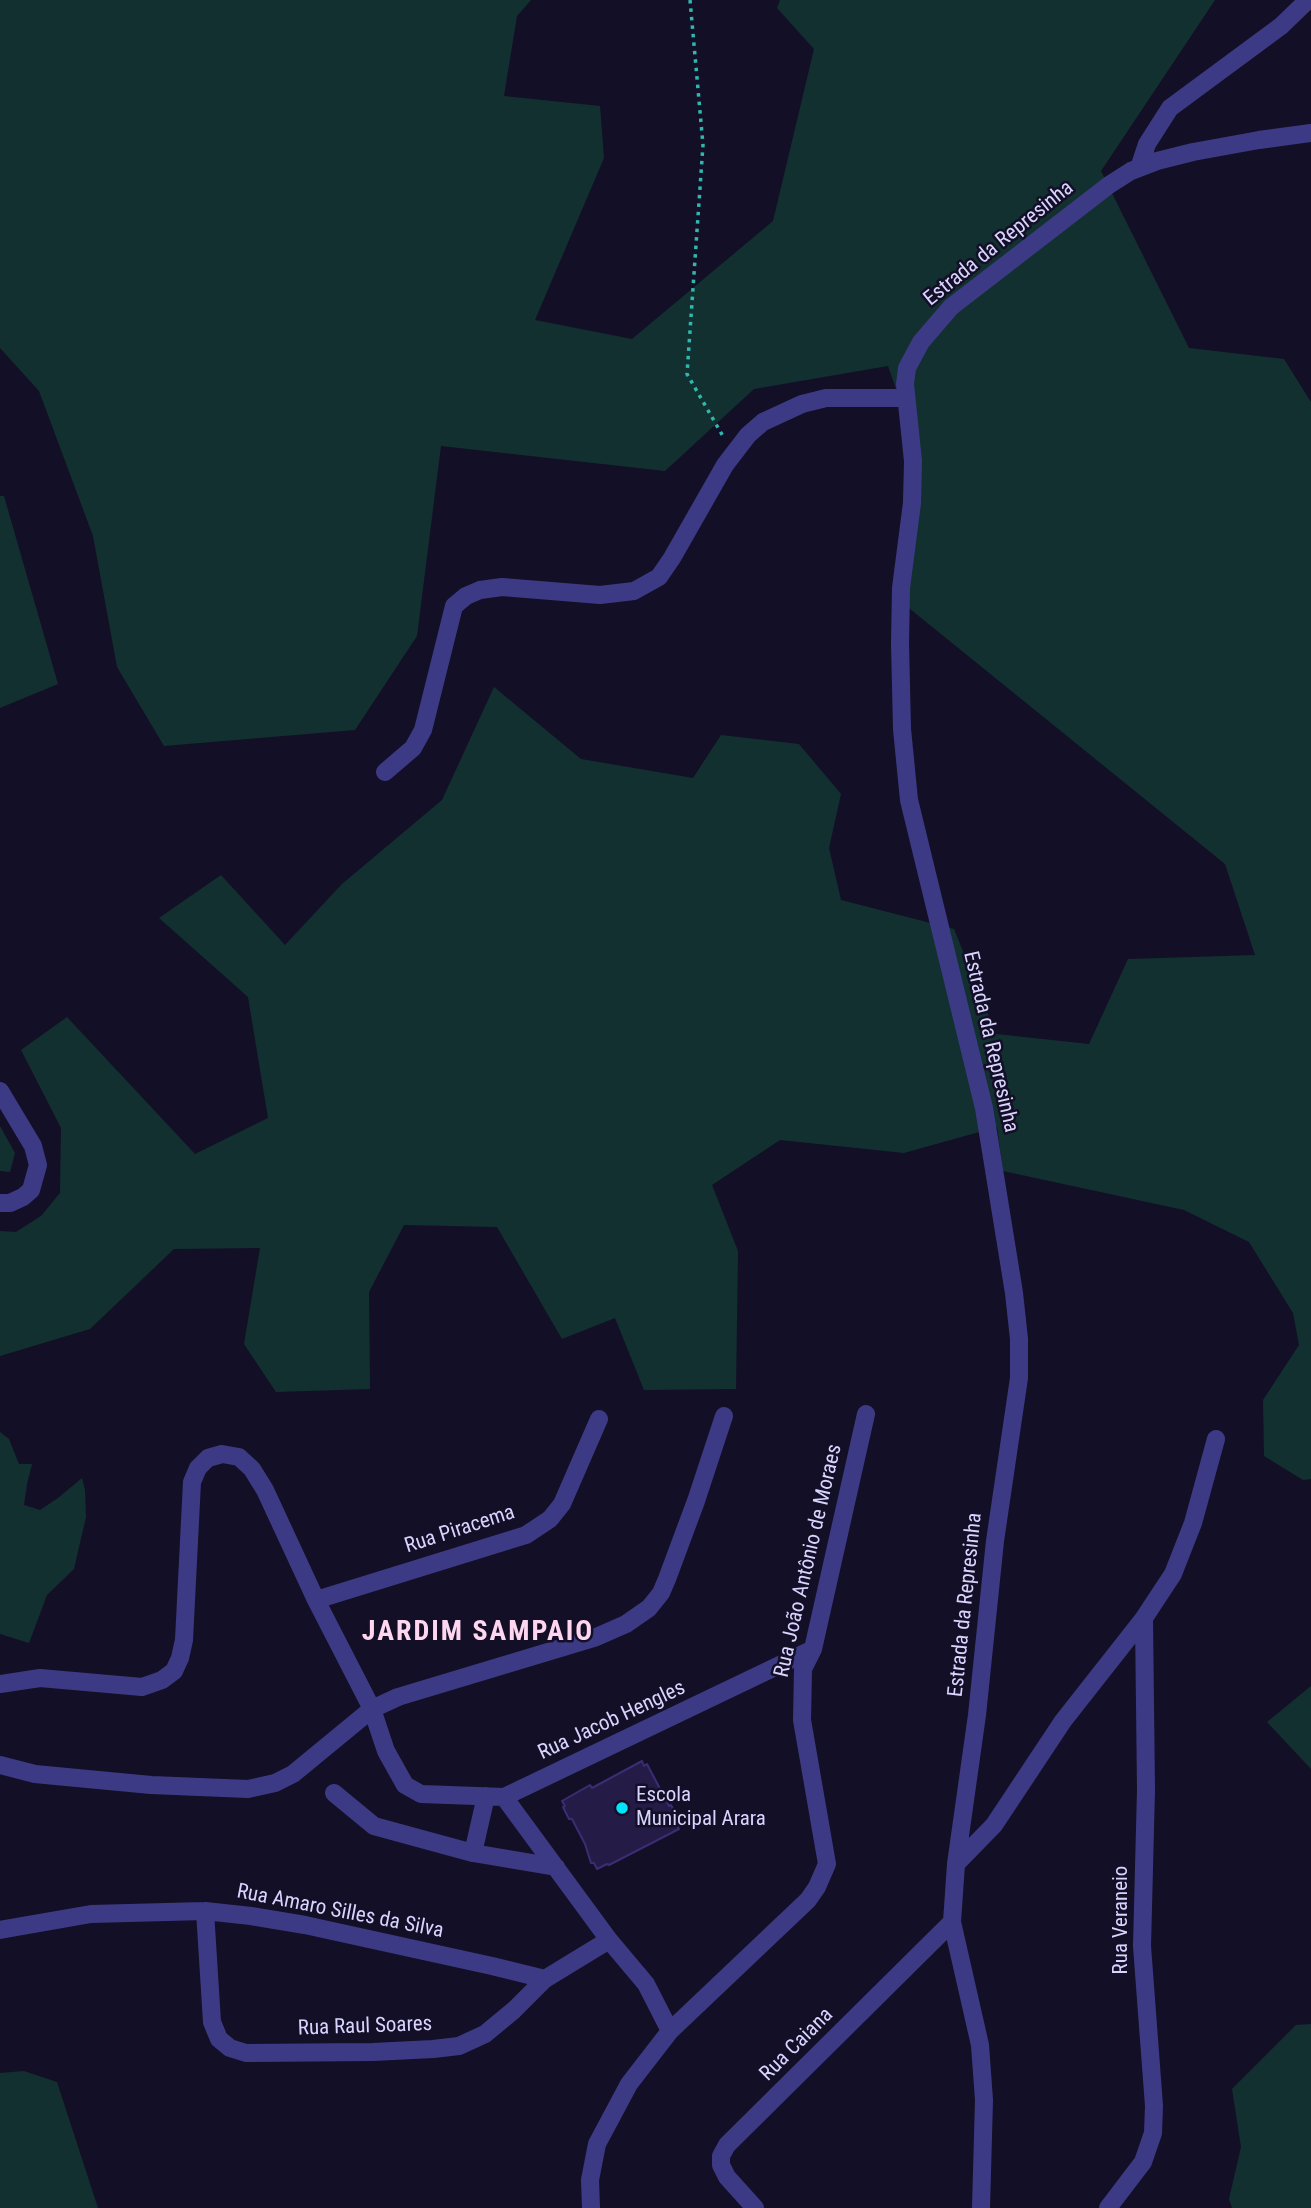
<!DOCTYPE html>
<meta charset="utf-8">
<style>
body{margin:0}
canvas{display:block;background:#130f26}
</style>
<canvas width="1311" height="2208"></canvas>
<script>
const c = document.querySelector('canvas').getContext('2d');
c.lineJoin = 'round';
function fill(path, color) { c.fillStyle = color; c.fill(path, 'evenodd'); }
const poly = rows => new Path2D(rows.map(r => 'M' + r).join(''));
function trace(path, color, width, dash) { c.strokeStyle = color; c.lineWidth = width; c.lineCap = dash ? 'butt' : 'round'; c.setLineDash(dash || []); c.stroke(path); }
function write(font, color, halo, rows, align = 'center') {
  c.font = font + ' "Roboto Condensed",sans-serif'; c.lineWidth = 5; c.setLineDash([]); c.textBaseline = 'middle'; c.strokeStyle = halo; c.fillStyle = color; for (const [text, x, y, turn = 0] of rows) {
    c.save(); c.translate(x, y); c.rotate((+turn || 0) * Math.PI / 180); c.textAlign = isNaN(turn) ? turn : align; if (halo) c.strokeText(text, 0, 0); c.fillText(text, 0, 0); c.restore();
  }
}
const green = poly([
 [0,0,531,0,517,16,504,96,600,106,604,158,535,320,632,339,773,221,814,49,777,8,780,0,1215,0,1101,171,1189,348,1284,359,1311,402,1311,1479,1303,1480,1264,1456,1263,1400,1299,1345,1293,1313,1249,1242,1184,1210,1003,1171,997,1127,904,1153,780,1140,712,1185,738,1251,736,1389,644,1390,615,1318,562,1339,497,1227,404,1225,369,1292,370,1389,276,1392,244,1344,260,1248,174,1249,90,1329,0,1356,0,1231,16,1232,41,1216,60,1193,61,1128,21,1050,67,1017,195,1154,268,1118,248,997,159,918,221,875,285,945,342,884,442,800,494,687,581,759,693,778,721,735,799,744,841,794,829,848,841,900,954,929,996,1034,1089,1044,1128,959,1255,955,1225,864,899,600,914,441,888,366,754,389,665,471,441,446,417,636,355,730,164,746,117,667,93,536,39,391,0,348],
 [0,496,4,496,58,684,0,708],
 [0,1126,15,1153,10,1172,0,1171],
 [0,1432,9,1439,19,1464,32,1464,27,1484,24,1505,40,1510,58,1498,82,1478,85,1490,86,1517,74,1569,47,1595,29,1643,0,1634],
 [1311,1686,1311,1769,1267,1722],
 [1311,2024,1311,2208,1232,2208,1229,2199,1241,2147,1232,2089,1296,2025],
 [24,2071,57,2082,98,2208,0,2208,0,2073]
]);
const building = poly([
 [642,1761,644,1766,647,1764,669,1806,671,1805,680,1822,676,1824,679,1829,609,1865,607,1864,597,1869,594,1863,591,1863,585,1844,572,1819,569,1819,563,1807,565,1806,562,1801,590,1785,592,1788,642,1761]
]);
const path = poly([
 [690,0,703,145,687,374,724,438]
]);
const minor = poly([
 [1139,168,1147,144,1170,108,1281,26,1308,0],
 [385,772,413,748,423,730,454,606,466,596,480,590,502,587,600,595,634,591,659,577,672,558,725,465,748,435,763,422,802,404,826,398,906,398],
 [0,1091,33,1146,38,1165,31,1190,23,1197,10,1203,0,1203],
 [316,1600,526,1535,550,1519,562,1504,599,1419],
 [0,1684,40,1678,142,1687,162,1680,174,1671,180,1658,184,1640,192,1482,198,1468,208,1458,222,1454,239,1457,252,1469,265,1490,316,1600,372,1709,386,1751,405,1785,421,1794,504,1797,813,1649],
 [0,1765,35,1774,151,1785,248,1789,275,1783,293,1774,372,1709,398,1697,594,1638,626,1624,649,1608,661,1593,667,1579,696,1501,724,1416],
 [334,1793,374,1826,473,1853,486,1796],
 [504,1797,609,1940,646,1984,670,2031],
 [473,1853,556,1867],
 [956,1864,994,1825,1063,1721,1144,1618],
 [205,1911,212,2022,219,2039,230,2048,246,2053,373,2052,433,2049,459,2046,485,2034,514,2010,545,1979,609,1940],
 [0,1930,91,1914,205,1911,251,1916,305,1925,492,1966,545,1979],
 [591,2208,590,2180,597,2144,629,2084,670,2031,808,1900,817,1887,827,1864,802,1720,803,1669,813,1649,866,1414],
 [755,2208,727,2177,721,2165,721,2156,727,2145,952,1922],
 [981,2208,984,2100,980,2045,952,1922,956,1864,977,1715,995,1541,1019,1378,1019,1339,1014,1293,984,1108,909,800,902,729,900,643,901,588,912,503,913,461,905,384,907,368,921,342,951,307,1109,185,1131,171,1157,161,1193,152,1259,140,1311,133],
 [1108,2208,1143,2162,1153,2133,1154,2106,1142,1946,1146,1790,1144,1618,1173,1574,1193,1523,1216,1439]
]);
const markers = [
 [622,1808,7,"#00e5ff"]
];
const streetNames = [
 ["Estrada da Represinha",999,244,-39],
 ["Estrada da Represinha",990,1042,77],
 ["Rua Piracema",460,1530,-18],
 ["Rua João Antônio de Moraes",809,1561,-77],
 ["Estrada da Represinha",966,1605,-84],
 ["Rua Jacob Hengles",612,1721,-25],
 ["Rua Amaro Silles da Silva",340,1912,11],
 ["Rua Veraneio",1122,1920,-90],
 ["Rua Raul Soares",365,2027,-2],
 ["Rua Caiana",797,2045,-45]
];
const poiNames = [
 ["Escola",636,1796],
 ["Municipal Arara",636,1820]
];
const districtNames = [
 ["JARDIM SAMPAIO",478,1633]
];
fill(green, '#12302f');
fill(building, '#241b47');
trace(building, '#3b2d73', 2);
trace(path, '#2fb8b0', 3.5, [3.5, 5]);
trace(minor, '#3d3a85', 18);
for (const [x, y, r, color] of markers) { const dot = new Path2D(); dot.arc(x, y, r, 0, 2 * Math.PI); c.fillStyle = color; c.fill(dot); trace(dot, '#130f26', 2.5); }
write('21px', '#d9d4ff', '#130f26', streetNames);
write('21px', '#d9d4ff', '#130f26', poiNames, 'left');
c.letterSpacing = '2px';
write('bold 28px', '#ffd6f0', '#130f26', districtNames);
c.letterSpacing = '0px';
</script>
